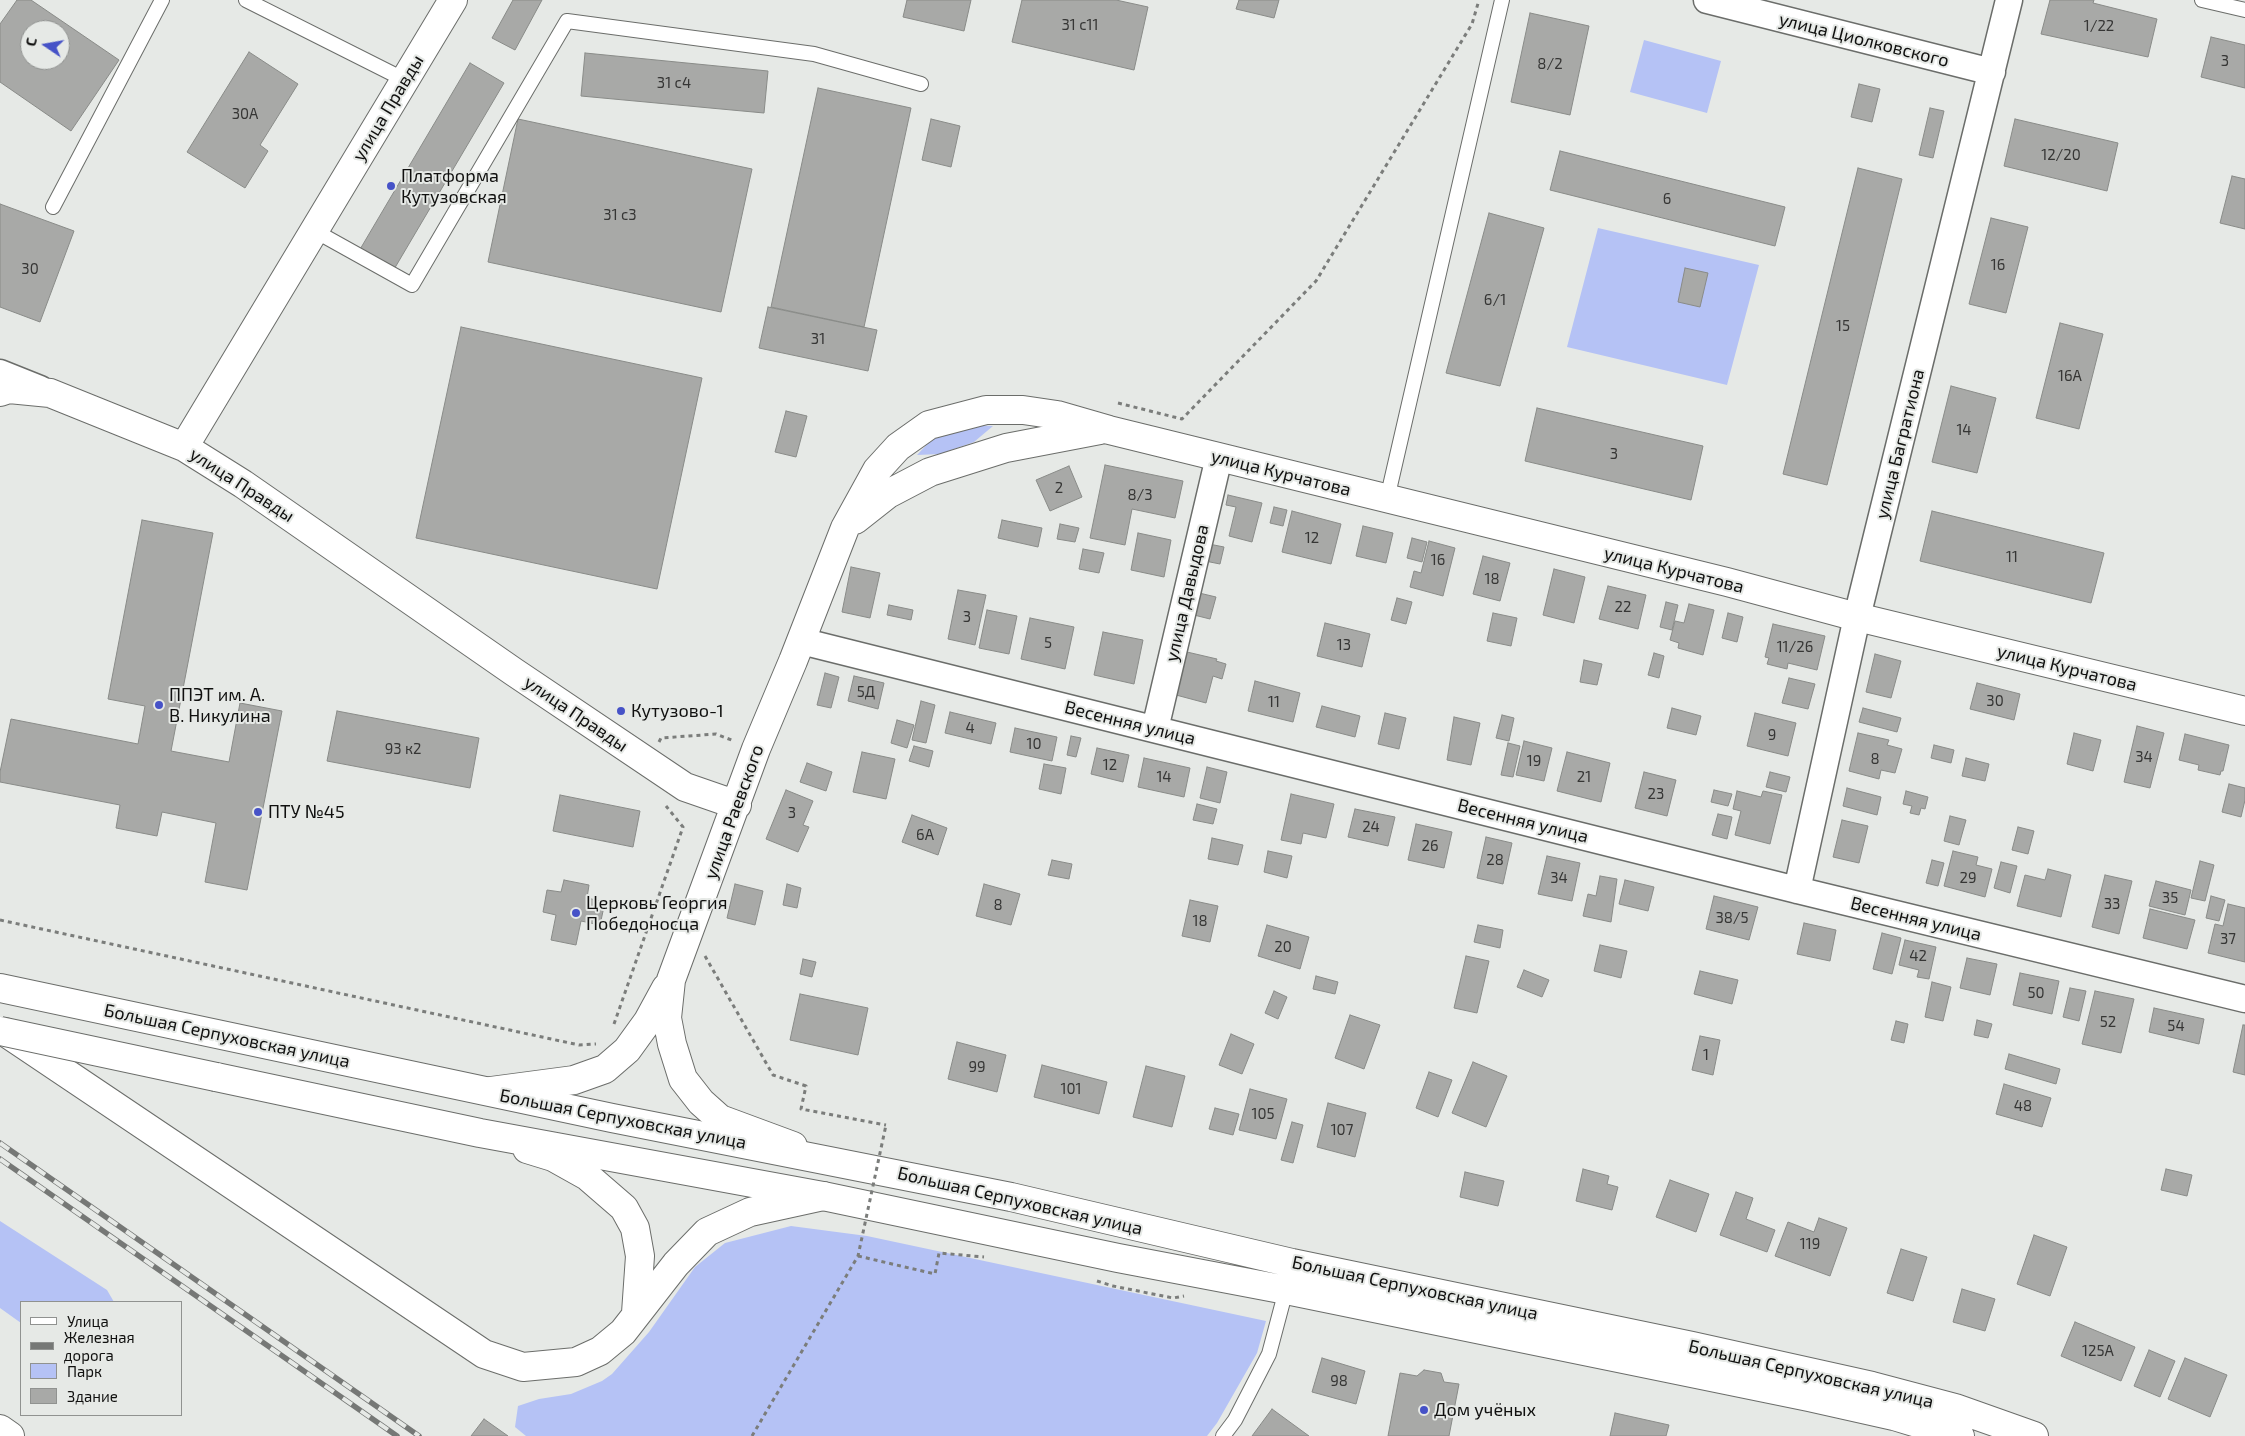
<!DOCTYPE html>
<meta charset="utf-8">
<style>
body{margin:0}
#map{position:relative;width:2245px;height:1436px;overflow:hidden;background:#e6e9e6;font-family:"Exo 2",sans-serif}
canvas{display:block}
.legend{position:absolute;left:20px;top:1301px;width:162px;height:115px;box-sizing:border-box;background:#e6e9e6;border:1px solid #909290;margin:0;padding:6px 9px;list-style:none;font-size:15px;color:#10100f}
.legend li{display:flex;align-items:center;gap:10px;height:25px}
.legend b{width:25px;border:1px solid #909290}
.north{position:absolute;left:20px;top:20px;width:50px;height:50px;box-sizing:border-box;background:#e6e9e6;border:1px solid #909290;border-radius:50%;rotate:282deg;font-size:14px;font-weight:700;line-height:20px;text-align:center;color:#10100f}
.north::after{content:'';display:block;margin:auto;width:18px;height:22px;background:#4652c7;clip-path:polygon(50% 0,100% 100%,50% 72%,0 100%)}
</style>
<div id="map">
<canvas width="2245" height="1436"></canvas>
<ul class="legend">
<li><b style="height:6px;background:#fff"></b>Улица</li>
<li><b style="height:6px;background:#767876"></b>Железная дорога</li>
<li><b style="height:14px;background:#b5c2f5"></b>Парк</li>
<li><b style="height:14px;background:#a8a9a7"></b>Здание</li>
</ul>
<div class="north">С</div>
</div>
<script>
const c = document.querySelector('canvas').getContext('2d');
c.lineJoin = 'round';
function fill(path, color) { c.fillStyle = color; c.fill(path, 'evenodd'); }
const poly = rows => new Path2D(rows.map(r => 'M' + r).join(''));
function trace(path, color, width, dash) { c.strokeStyle = color; c.lineWidth = width; c.lineCap = dash ? 'butt' : 'round'; c.setLineDash(dash || []); c.stroke(path); }
function write(font, color, halo, rows, align = 'center') {
  c.font = font + ' "Exo 2",sans-serif'; c.lineWidth = 4; c.setLineDash([]); c.textBaseline = 'middle'; c.strokeStyle = halo; c.fillStyle = color; for (const [text, x, y, turn = 0] of rows) {
    c.save(); c.translate(x, y); c.rotate((+turn || 0) * Math.PI / 180); c.textAlign = isNaN(turn) ? turn : align; if (halo) c.strokeText(text, 0, 0); c.fillText(text, 0, 0); c.restore();
  }
}
const green = poly([
 [1644,40,1721,61,1707,113,1630,92],
 [1598,228,1759,265,1727,385,1567,347],
 [969,425,993,426,974,442,940,454,917,455,934,437],
 [0,1221,107,1290,114,1302,21,1302,21,1323,0,1308],
 [791,1226,867,1236,1266,1321,1257,1353,1217,1423,1207,1436,526,1436,515,1427,518,1406,539,1399,571,1394,602,1381,612,1374,649,1332,695,1267,725,1243]
]);
const building = poly([
 [17,0,31,0,119,60,71,131,0,82,0,24,17,0],
 [30,30,60,30,60,60,30,60,30,30],
 [513,0,542,0,515,50,492,38,513,0],
 [907,0,971,0,964,31,903,17,907,0],
 [1022,0,1116,0,1148,7,1134,70,1012,42,1022,0],
 [1239,0,1279,0,1274,18,1236,9,1239,0],
 [2050,0,2094,0,2093,3,2157,19,2148,57,2041,34,2050,0],
 [1530,13,1589,26,1570,115,1511,102,1530,13],
 [2211,37,2245,45,2245,88,2201,77,2211,37],
 [249,52,298,84,260,145,268,151,245,188,187,152,249,52],
 [585,53,768,71,764,113,581,96,585,53],
 [470,63,504,83,393,271,359,251,470,63],
 [1859,84,1880,89,1872,122,1851,117,1859,84],
 [818,88,911,108,864,327,771,307,818,88],
 [1930,108,1944,111,1933,158,1919,155,1930,108],
 [518,119,752,169,721,312,488,262,518,119],
 [931,119,960,126,951,167,922,160,931,119],
 [2015,119,2118,143,2107,191,2004,166,2015,119],
 [1560,151,1785,207,1775,246,1550,190,1560,151],
 [1858,168,1902,179,1827,485,1783,474,1858,168],
 [2232,176,2245,179,2245,229,2220,223,2232,176],
 [0,204,74,231,40,322,0,307,0,204],
 [1489,213,1544,228,1500,386,1446,373,1489,213],
 [1991,218,2028,227,2006,313,1969,304,1991,218],
 [1685,268,1708,273,1700,307,1678,302,1685,268],
 [768,307,877,330,868,371,759,348,768,307],
 [2060,323,2103,334,2079,429,2036,418,2060,323],
 [461,327,702,378,657,589,416,538,461,327],
 [1951,386,1996,398,1977,473,1932,462,1951,386],
 [1537,408,1703,446,1691,500,1525,461,1537,408],
 [786,411,807,416,796,457,775,452,786,411],
 [1105,465,1183,481,1175,518,1132,509,1125,545,1090,538,1105,465],
 [1069,466,1082,497,1050,511,1036,480,1069,466],
 [1228,495,1262,503,1252,542,1229,536,1236,507,1226,505,1228,495],
 [1274,507,1287,510,1283,526,1270,523,1274,507],
 [1292,511,1341,524,1331,564,1282,552,1292,511],
 [1932,511,2104,553,2091,603,1920,561,1932,511],
 [142,520,213,533,171,751,229,762,240,703,282,711,247,890,205,882,216,823,162,812,157,836,116,828,120,805,0,782,0,772,11,719,138,744,145,706,108,699,142,520],
 [1002,520,1042,528,1038,547,998,538,1002,520],
 [1060,524,1079,528,1075,542,1057,539,1060,524],
 [1363,526,1393,533,1386,563,1356,556,1363,526],
 [1138,533,1171,540,1164,577,1131,570,1138,533],
 [1412,538,1427,542,1422,562,1407,558,1412,538],
 [1429,541,1455,548,1443,596,1410,587,1414,571,1421,573,1429,541],
 [1209,544,1224,547,1220,564,1205,561,1209,544],
 [1083,549,1104,553,1099,573,1079,569,1083,549],
 [1483,556,1510,563,1500,601,1473,594,1483,556],
 [851,567,880,573,870,618,842,612,851,567],
 [1554,569,1585,577,1574,623,1543,615,1554,569],
 [1608,586,1646,595,1638,629,1599,619,1608,586],
 [958,590,986,595,975,645,948,639,958,590],
 [1195,592,1216,597,1210,619,1190,614,1195,592],
 [1397,598,1412,602,1406,624,1391,620,1397,598],
 [1666,602,1678,605,1672,630,1660,627,1666,602],
 [1689,604,1714,610,1703,655,1678,648,1679,643,1670,640,1675,621,1684,623,1689,604],
 [889,605,913,610,911,620,887,615,889,605],
 [987,610,1017,616,1009,654,979,648,987,610],
 [1493,613,1517,618,1511,646,1487,641,1493,613],
 [1728,613,1743,617,1737,642,1722,638,1728,613],
 [1030,618,1074,627,1065,669,1021,659,1030,618],
 [1325,623,1370,634,1362,667,1317,656,1325,623],
 [1773,624,1825,636,1817,670,1788,663,1787,669,1767,664,1769,658,1765,657,1773,624],
 [1103,632,1143,640,1134,684,1094,675,1103,632],
 [1187,652,1217,659,1216,661,1226,664,1222,679,1213,676,1206,703,1176,695,1187,652],
 [1654,653,1664,656,1659,678,1648,675,1654,653],
 [1875,654,1901,661,1891,698,1866,692,1875,654],
 [1584,660,1602,664,1597,685,1580,682,1584,660],
 [825,673,839,677,831,708,817,705,825,673],
 [854,676,884,683,878,709,848,701,854,676],
 [1789,678,1815,684,1808,709,1782,703,1789,678],
 [1255,681,1300,693,1293,722,1248,711,1255,681],
 [1977,683,2020,694,2014,720,1970,709,1977,683],
 [921,701,935,705,926,743,912,740,921,701],
 [1322,706,1360,716,1355,737,1316,727,1322,706],
 [1672,708,1701,716,1696,735,1667,728,1672,708],
 [1863,708,1901,718,1897,732,1859,722,1863,708],
 [337,711,479,738,470,788,327,761,337,711],
 [950,712,996,723,991,744,945,733,950,712],
 [1385,713,1406,718,1399,749,1378,744,1385,713],
 [1755,713,1796,723,1788,756,1747,746,1755,713],
 [1502,715,1514,718,1509,741,1496,738,1502,715],
 [1454,717,1480,723,1471,765,1447,760,1454,717],
 [897,720,914,725,907,748,891,743,897,720],
 [2137,726,2164,733,2150,788,2124,782,2137,726],
 [1015,728,1057,737,1052,761,1010,752,1015,728],
 [1858,733,1889,740,1887,745,1902,749,1895,773,1881,770,1879,779,1849,771,1858,733],
 [2074,733,2101,740,2093,771,2067,764,2074,733],
 [2185,734,2229,745,2223,771,2221,771,2220,775,2198,770,2199,765,2179,760,2185,734],
 [1071,736,1081,738,1076,757,1067,755,1071,736],
 [1524,741,1552,748,1544,781,1516,775,1524,741],
 [1508,743,1520,746,1513,777,1501,775,1508,743],
 [1934,745,1954,750,1951,763,1931,758,1934,745],
 [914,746,933,751,929,767,909,761,914,746],
 [1097,748,1129,755,1123,782,1091,774,1097,748],
 [862,752,895,759,886,799,853,792,862,752],
 [1567,752,1610,763,1601,802,1557,791,1567,752],
 [1144,758,1190,768,1184,797,1138,787,1144,758],
 [1966,758,1989,764,1985,781,1962,776,1966,758],
 [807,763,832,772,826,791,800,782,807,763],
 [1044,764,1066,768,1061,794,1039,789,1044,764],
 [1207,767,1227,772,1220,803,1200,798,1207,767],
 [1644,772,1676,780,1667,816,1635,808,1644,772],
 [1770,772,1790,777,1786,792,1766,787,1770,772],
 [2229,784,2245,788,2245,800,2241,817,2222,812,2229,784],
 [1847,788,1881,797,1877,815,1843,806,1847,788],
 [786,790,813,801,803,825,809,827,798,852,766,839,786,790],
 [1714,790,1732,794,1728,806,1711,802,1714,790],
 [1737,791,1761,797,1763,791,1782,795,1770,844,1735,835,1741,811,1733,809,1737,791],
 [1906,791,1928,797,1925,809,1921,808,1919,815,1910,813,1912,806,1903,804,1906,791],
 [1291,794,1334,804,1326,838,1303,833,1301,844,1281,840,1291,794],
 [560,795,640,811,633,847,553,831,560,795],
 [1197,804,1217,809,1213,824,1193,820,1197,804],
 [1355,809,1395,817,1388,846,1348,837,1355,809],
 [1718,814,1732,817,1727,839,1712,835,1718,814],
 [912,815,947,828,938,855,902,842,912,815],
 [1950,816,1966,820,1959,845,1944,841,1950,816],
 [1842,820,1868,826,1859,863,1833,857,1842,820],
 [1416,824,1452,832,1444,868,1408,860,1416,824],
 [2018,827,2034,831,2028,854,2012,850,2018,827],
 [1486,837,1512,843,1503,884,1477,878,1486,837],
 [1212,838,1243,845,1238,865,1208,859,1212,838],
 [1268,851,1292,856,1287,878,1264,872,1268,851],
 [1953,851,1978,857,1976,865,1992,869,1985,897,1944,886,1953,851],
 [1547,856,1580,863,1572,901,1538,894,1547,856],
 [1052,860,1072,864,1069,879,1048,875,1052,860],
 [1932,860,1944,863,1938,886,1926,883,1932,860],
 [2200,861,2214,865,2205,901,2191,898,2200,861],
 [2001,862,2017,866,2010,893,1994,888,2001,862],
 [2048,869,2071,875,2061,917,2017,906,2025,875,2045,880,2048,869],
 [2105,875,2132,881,2119,934,2092,927,2105,875],
 [1600,876,1617,879,1611,922,1583,916,1588,894,1596,896,1600,876],
 [564,880,589,885,587,898,605,902,600,925,581,921,576,945,551,940,556,915,543,912,547,890,561,892,564,880],
 [1625,880,1654,887,1648,911,1619,904,1625,880],
 [2156,881,2191,890,2185,915,2149,906,2156,881],
 [735,884,763,891,755,925,727,918,735,884],
 [787,884,801,888,797,908,783,905,787,884],
 [984,884,1020,894,1011,925,976,916,984,884],
 [1714,896,1758,907,1749,940,1706,929,1714,896],
 [2211,896,2225,900,2219,921,2206,918,2211,896],
 [1190,900,1218,906,1210,942,1182,936,1190,900],
 [2228,904,2245,908,2245,962,2208,953,2215,924,2223,926,2228,904],
 [2150,909,2195,920,2187,949,2143,938,2150,909],
 [1804,923,1836,930,1830,961,1797,954,1804,923],
 [1267,925,1309,937,1300,969,1258,956,1267,925],
 [1478,925,1503,930,1500,948,1474,942,1478,925],
 [1882,933,1901,938,1892,974,1873,969,1882,933],
 [1905,940,1936,947,1929,979,1917,977,1919,970,1899,965,1905,940],
 [1600,945,1627,951,1621,978,1594,971,1600,945],
 [1466,956,1489,961,1477,1013,1454,1008,1466,956],
 [1967,958,1997,964,1990,995,1960,988,1967,958],
 [803,959,816,962,812,977,800,974,803,959],
 [1524,970,1549,980,1542,997,1517,987,1524,970],
 [1700,971,1738,980,1732,1004,1694,994,1700,971],
 [2020,973,2059,981,2052,1014,2013,1005,2020,973],
 [1316,976,1338,982,1335,994,1313,989,1316,976],
 [1932,982,1951,987,1943,1021,1925,1017,1932,982],
 [2070,988,2086,991,2079,1021,2063,1017,2070,988],
 [1274,991,1287,997,1278,1019,1265,1013,1274,991],
 [2095,991,2134,999,2121,1053,2082,1044,2095,991],
 [800,994,868,1008,858,1055,790,1040,800,994],
 [2154,1008,2204,1019,2199,1044,2149,1032,2154,1008],
 [1350,1015,1380,1025,1364,1069,1335,1058,1350,1015],
 [1977,1020,1992,1024,1988,1038,1974,1035,1977,1020],
 [1896,1021,1908,1024,1904,1043,1891,1040,1896,1021],
 [2243,1025,2245,1025,2245,1075,2233,1072,2243,1025],
 [1231,1034,1254,1044,1242,1074,1219,1065,1231,1034],
 [1700,1036,1720,1040,1713,1075,1692,1070,1700,1036],
 [957,1042,1006,1055,997,1092,948,1079,957,1042],
 [2009,1054,2060,1069,2056,1084,2005,1069,2009,1054],
 [1473,1062,1507,1076,1486,1127,1452,1113,1473,1062],
 [1042,1065,1107,1082,1099,1114,1034,1097,1042,1065],
 [1146,1066,1185,1076,1172,1127,1133,1117,1146,1066],
 [1429,1072,1452,1080,1438,1117,1416,1108,1429,1072],
 [2004,1084,2051,1098,2042,1127,1996,1114,2004,1084],
 [1250,1089,1287,1099,1276,1139,1239,1130,1250,1089],
 [1328,1103,1366,1113,1355,1157,1317,1147,1328,1103],
 [1215,1108,1239,1114,1233,1135,1209,1129,1215,1108],
 [1292,1122,1303,1125,1293,1163,1281,1160,1292,1122],
 [1583,1169,1609,1176,1607,1184,1618,1187,1612,1210,1576,1201,1583,1169],
 [2166,1169,2192,1175,2187,1196,2161,1190,2166,1169],
 [1465,1172,1504,1181,1498,1206,1460,1197,1465,1172],
 [1670,1180,1709,1194,1696,1232,1656,1217,1670,1180],
 [1736,1192,1753,1198,1746,1219,1775,1230,1767,1252,1720,1235,1736,1192],
 [1819,1218,1847,1228,1830,1276,1775,1256,1788,1222,1814,1232,1819,1218],
 [2034,1235,2067,1247,2050,1296,2017,1284,2034,1235],
 [1901,1249,1927,1257,1913,1301,1887,1293,1901,1249],
 [1962,1289,1995,1299,1985,1331,1953,1322,1962,1289],
 [2075,1322,2135,1347,2121,1381,2061,1356,2075,1322],
 [2149,1350,2175,1361,2160,1397,2134,1386,2149,1350],
 [1322,1358,1365,1371,1356,1404,1312,1392,1322,1358],
 [2185,1358,2227,1375,2210,1417,2168,1399,2185,1358],
 [1424,1370,1441,1373,1444,1382,1459,1384,1449,1436,1388,1436,1400,1373,1417,1376,1424,1370],
 [1272,1409,1309,1436,1252,1436,1272,1409],
 [1615,1413,1669,1425,1666,1436,1610,1436,1615,1413],
 [484,1419,508,1436,471,1436,484,1419]
]);
const path = poly([
 [1118,403,1182,419,1316,281,1472,24,1479,0],
 [659,742,661,738,716,734,734,741],
 [0,920,579,1045,596,1044],
 [705,956,773,1075,806,1086,801,1109,886,1125],
 [614,1024,683,827,666,806],
 [858,1256,935,1274,939,1253,984,1257],
 [1097,1281,1113,1286,1173,1298,1184,1296]
]);
const lane = poly([
 [246,0,405,80],
 [2202,0,2245,10],
 [53,207,162,0],
 [315,231,412,285,567,21,814,54,921,84],
 [1387,499,1502,0],
 [1223,1436,1235,1420,1269,1354,1286,1290]
]);
const street = poly([
 [1707,0,1992,72],
 [0,373,40,389],
 [801,641,1797,890,2245,999],
 [1155,729,1219,457],
 [1797,890,1857,617,2009,0]
]);
const secondary = poly([
 [0,392,9,389,50,393,184,447,243,484,514,672,685,787,737,805],
 [184,447,453,0],
 [855,520,888,494,930,472,1006,448,1100,430],
 [5,1032,484,1354,523,1367,576,1362,600,1351,623,1332,676,1264,707,1232,750,1212,823,1196],
 [491,1091,574,1080,605,1069,627,1050,648,1021,666,988],
 [793,1146,720,1119,701,1102,683,1079,672,1044,667,1018,671,980,756,749,793,661,845,528,877,470,898,447,929,425,986,410,1023,410,1057,415,1109,430,1727,582,1857,617,2245,711],
 [527,1149,553,1157,587,1176,624,1208,635,1228,640,1256,636,1313],
 [0,1429,10,1436]
]);
const primary = poly([
 [0,988,612,1118,1011,1197,1292,1263,1692,1346,1872,1386,1955,1408,2034,1436],
 [216,1077,480,1133,823,1196,1118,1258,1286,1290,1809,1397,1894,1416,1960,1436]
]);
const rail = poly([
 [0,1143,419,1436],
 [0,1159,397,1436]
]);
const pathBridge = poly([
 [752,1436,858,1256,886,1125]
]);
const primaryBridge = poly([
 [0,1031,216,1077]
]);
const markers = [
 [391,186,5,"#4652c7"],
 [159,705,5,"#4652c7"],
 [621,711,5,"#4652c7"],
 [258,812,5,"#4652c7"],
 [576,913,5,"#4652c7"],
 [1424,1410,5,"#4652c7"]
];
const numberNames = [
 ["31 с11",1080,25],
 ["1/22",2099,26],
 ["3",2225,61],
 ["8/2",1550,64],
 ["31 с4",674,83],
 ["30А",245,114],
 ["12/20",2061,155],
 ["6",1667,199],
 ["31 с3",620,215],
 ["16",1998,265],
 ["30",30,269],
 ["6/1",1495,300],
 ["15",1843,326],
 ["31",818,339],
 ["16А",2070,376],
 ["14",1964,430],
 ["3",1614,454],
 ["2",1059,488],
 ["8/3",1140,495],
 ["12",1312,538],
 ["11",2012,557],
 ["16",1438,560],
 ["18",1492,579],
 ["22",1623,607],
 ["3",967,617],
 ["5",1048,643],
 ["13",1344,645],
 ["11/26",1795,647],
 ["5Д",866,692],
 ["30",1995,701],
 ["11",1274,702],
 ["4",970,728],
 ["9",1772,735],
 ["10",1034,744],
 ["93 к2",403,749],
 ["34",2144,757],
 ["8",1875,759],
 ["19",1534,761],
 ["12",1110,765],
 ["14",1164,777],
 ["21",1584,777],
 ["23",1656,794],
 ["3",792,813],
 ["24",1371,827],
 ["6А",925,835],
 ["26",1430,846],
 ["28",1495,860],
 ["34",1559,878],
 ["29",1968,878],
 ["35",2170,898],
 ["33",2112,904],
 ["8",998,905],
 ["38/5",1732,918],
 ["18",1200,921],
 ["37",2228,939],
 ["20",1283,947],
 ["42",1918,956],
 ["50",2036,993],
 ["52",2108,1022],
 ["54",2176,1026],
 ["1",1706,1055],
 ["99",977,1067],
 ["101",1071,1089],
 ["48",2023,1106],
 ["105",1263,1114],
 ["107",1342,1130],
 ["119",1810,1244],
 ["125А",2098,1351],
 ["98",1339,1381]
];
const streetNames = [
 ["улица Циолковского",1864,40,14],
 ["улица Правды",388,108,-59],
 ["улица Багратиона",1900,444,-76],
 ["улица Курчатова",1281,473,14],
 ["улица Правды",242,485,33],
 ["улица Курчатова",1674,570,14],
 ["улица Давыдова",1187,593,-77],
 ["улица Курчатова",2067,668,14],
 ["улица Правды",576,714,34],
 ["Весенняя улица",1130,723,14],
 ["улица Раевского",734,812,-70],
 ["Весенняя улица",1523,821,14],
 ["Весенняя улица",1916,919,14],
 ["Большая Серпуховская улица",227,1036,12],
 ["Большая Серпуховская улица",623,1119,11],
 ["Большая Серпуховская улица",1020,1201,13],
 ["Большая Серпуховская улица",1415,1288,12],
 ["Большая Серпуховская улица",1811,1374,13]
];
const poiNames = [
 ["Платформа",401,176],
 ["Кутузовская",401,197],
 ["ППЭТ им. А.",169,695],
 ["В. Никулина",169,716],
 ["Кутузово-1",631,711],
 ["ПТУ №45",268,812],
 ["Церковь Георгия",586,903],
 ["Победоносца",586,924],
 ["Дом учёных",1434,1410]
];
fill(green, '#b5c2f5');
fill(building, '#a8a9a7');
trace(building, '#898b88', 1);
trace(lane, '#6b6d6a', 16);
trace(street, '#6b6d6a', 29);
trace(secondary, '#6b6d6a', 30);
trace(primary, '#6b6d6a', 30);
trace(path, '#7b7d7b', 3, [4, 4]);
trace(lane, '#fff', 14);
trace(street, '#fff', 26);
trace(secondary, '#fff', 28);
trace(primary, '#fff', 28);
trace(rail, '#767876', 5.5);
trace(rail, '#e6e9e6', 4, [11]);
trace(primaryBridge, '#6b6d6a', 30, []);
trace(pathBridge, '#7b7d7b', 3, [4, 4]);
trace(primaryBridge, '#fff', 28);
for (const [x, y, r, color] of markers) { const dot = new Path2D(); dot.arc(x, y, r, 0, 2 * Math.PI); c.fillStyle = color; c.fill(dot); trace(dot, '#e6e9e6', 2); }
write('15px', '#363635', null, numberNames);
write('18px', '#10100f', '#e6e9e6', streetNames);
write('18px', '#10100f', '#e6e9e6', poiNames, 'left');
</script>
